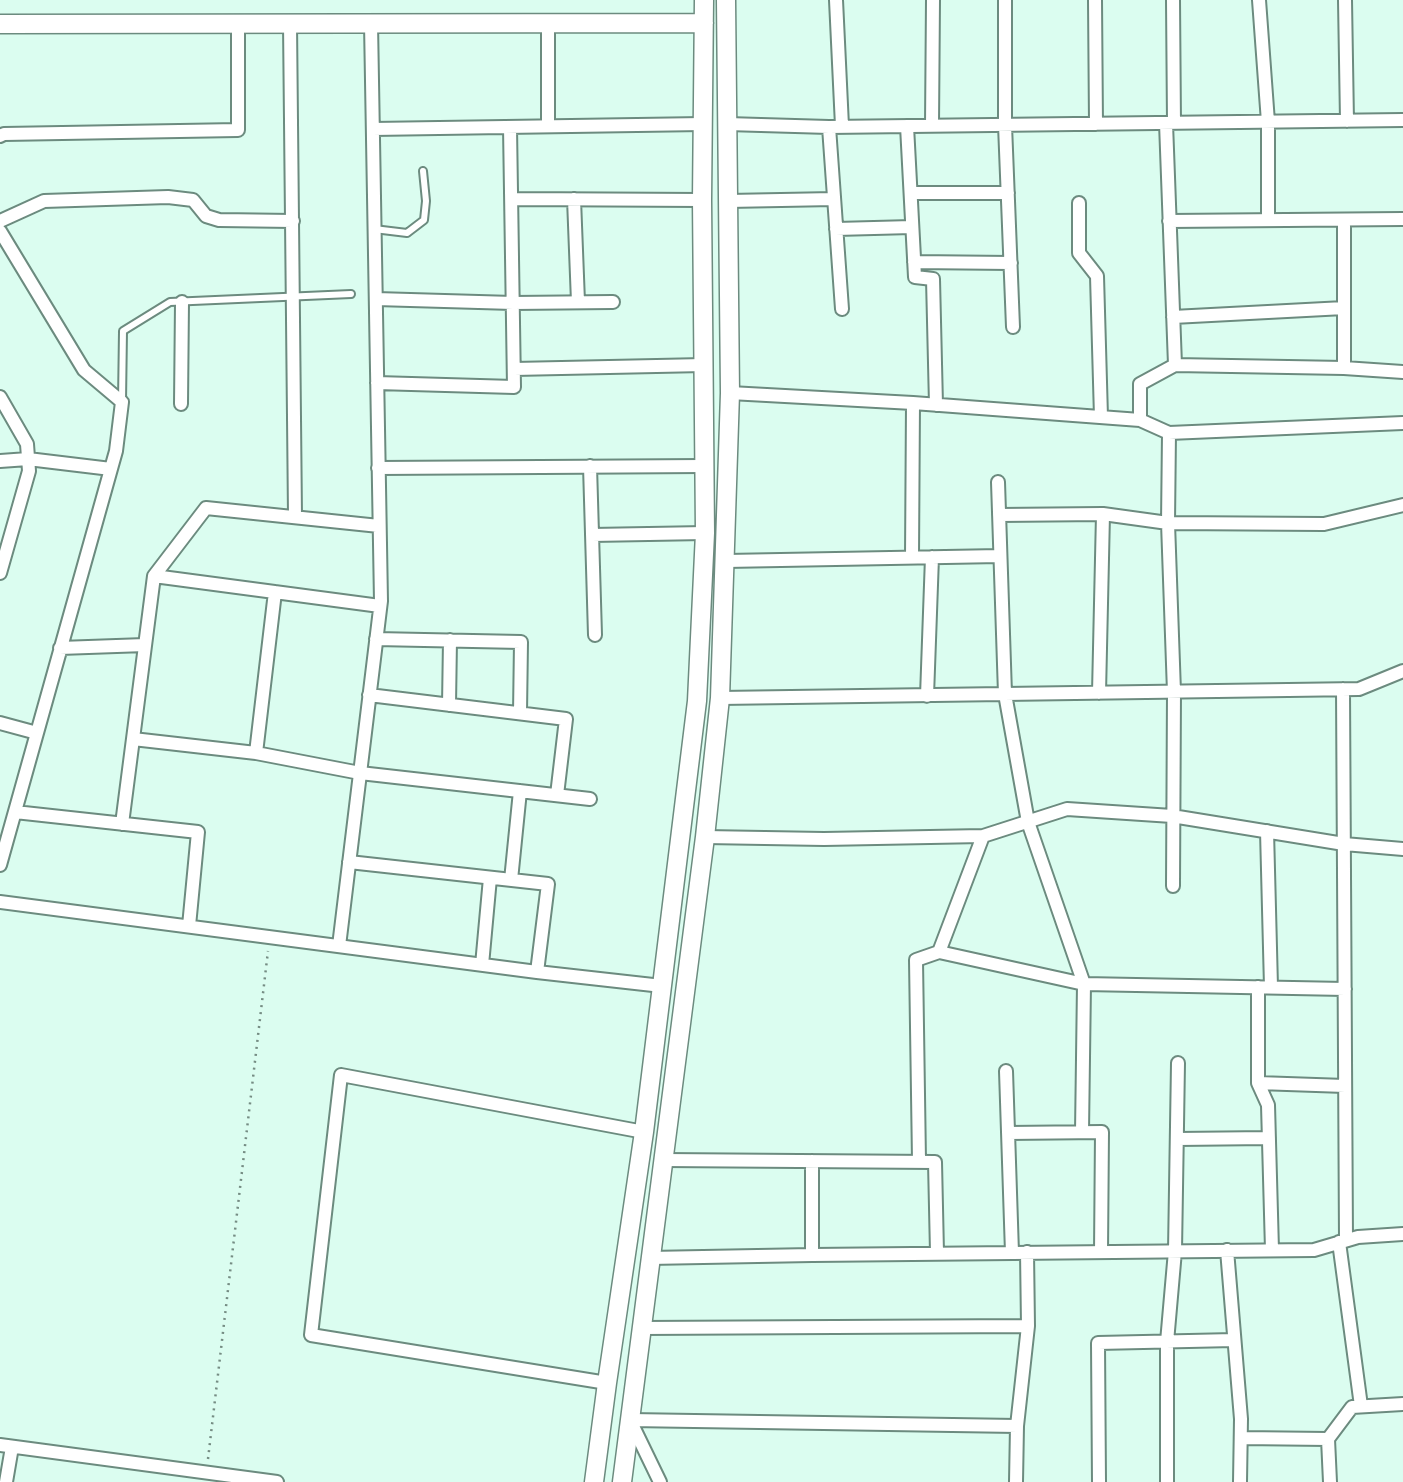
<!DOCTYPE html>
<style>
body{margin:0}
canvas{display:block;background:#dbfdf0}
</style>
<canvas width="1403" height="1482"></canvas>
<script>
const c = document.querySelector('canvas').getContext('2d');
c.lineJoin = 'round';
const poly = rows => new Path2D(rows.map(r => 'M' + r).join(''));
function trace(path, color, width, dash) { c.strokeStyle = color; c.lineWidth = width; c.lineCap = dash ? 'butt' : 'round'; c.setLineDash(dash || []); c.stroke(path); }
const path = poly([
 [208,1459,268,951]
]);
const lane = poly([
 [374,229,407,233,424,220,426,201,423,171],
 [122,401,123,331,170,302,351,294]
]);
const street = poly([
 [836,0,842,126],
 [1005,0,1005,125,1013,327],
 [1095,0,1096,124],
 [1173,0,1174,123],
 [1259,0,1268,122,1268,220],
 [1345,0,1347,121],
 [290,23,295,516],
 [1166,123,1175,365],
 [727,124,829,127,1403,120],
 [932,125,933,0],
 [548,126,548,23],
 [907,126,915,277,933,279,936,405],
 [829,127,842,309],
 [373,129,703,124],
 [0,136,4,134,238,130,238,23],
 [911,193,1008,193],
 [512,199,702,200],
 [574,199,578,302],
 [728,201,834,199],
 [1079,203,1079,253,1097,276,1101,417],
 [1344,220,1344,368],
 [0,221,44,201,168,197,193,200,206,216,219,220,293,221],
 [1169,221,1403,219],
 [836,229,912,227],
 [0,231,84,370,122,402,116,451,0,865],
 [914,262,1011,263],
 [376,299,513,303,613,302],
 [1173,317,1344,308],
 [514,369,704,365],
 [377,383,514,387,510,127],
 [730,393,913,403,1140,420],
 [0,397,27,444,29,471,0,573],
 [181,404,182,302],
 [1169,433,1403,423],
 [0,461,28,459,111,469],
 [590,466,595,635],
 [378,468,704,466],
 [998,482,1005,694,1028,822,1084,984,1082,1132],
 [999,515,1103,514,1168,523,1324,524,1403,505],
 [592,535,705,533],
 [912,557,913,403],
 [726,561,1000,556],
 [154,576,380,606],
 [376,639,521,642,520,713],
 [60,648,145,645],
 [1343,689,1346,1240],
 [1099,693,1103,514],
 [369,695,566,719,557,795],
 [927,696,932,557],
 [720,698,1359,689,1403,671],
 [449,705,450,640],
 [0,723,37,733],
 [133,739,256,753,360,773,590,799],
 [256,753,275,592],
 [15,812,198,832,189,926],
 [122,824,154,576,206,508,379,526],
 [1267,831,1271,987],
 [705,837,824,839,983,836,1067,809,1172,816,1344,844,1403,849],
 [349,862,548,884,537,972],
 [511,880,520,791],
 [1173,886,1174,692,1168,523,1169,433,1140,420,1140,384,1175,365,1344,368,1403,372],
 [0,902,537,972,662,986],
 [339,946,381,601,371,23],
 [939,952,983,836],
 [482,965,490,878],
 [1258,987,1258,1083,1268,1105,1272,1250],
 [1006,1071,1012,1253],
 [1258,1083,1345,1086],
 [1008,1133,1102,1132,1101,1252],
 [1177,1139,1269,1138],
 [663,1160,935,1162,937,1253],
 [812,1161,812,1255],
 [919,1161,916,960,939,952,1084,984,1345,989],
 [1339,1242,1361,1406],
 [1227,1250,1241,1419,1240,1482],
 [649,1258,812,1255,1314,1250,1358,1237,1403,1234],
 [641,1328,1028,1326],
 [607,1383,311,1335,341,1075,644,1132],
 [1241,1438,1328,1439,1352,1407,1403,1404],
 [1328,1439,1330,1482],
 [0,1445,277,1482],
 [6,1482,12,1447],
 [660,1482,630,1420,1017,1426],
 [1016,1482,1017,1426,1028,1326,1027,1252],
 [1099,1482,1098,1343,1234,1340],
 [1167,1482,1167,1342,1175,1251,1178,1063]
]);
const secondary = poly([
 [0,24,704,23],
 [594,1482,607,1383,644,1132,697,701,705,533,702,200,704,0],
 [622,1482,705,837,720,698,730,393,726,0]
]);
trace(lane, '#6c8b7f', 10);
trace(street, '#6c8b7f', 16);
trace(secondary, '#6c8b7f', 21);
trace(path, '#758c83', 2.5, [2, 5]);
trace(lane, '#fff', 6);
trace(street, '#fff', 12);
trace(secondary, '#fff', 18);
</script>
